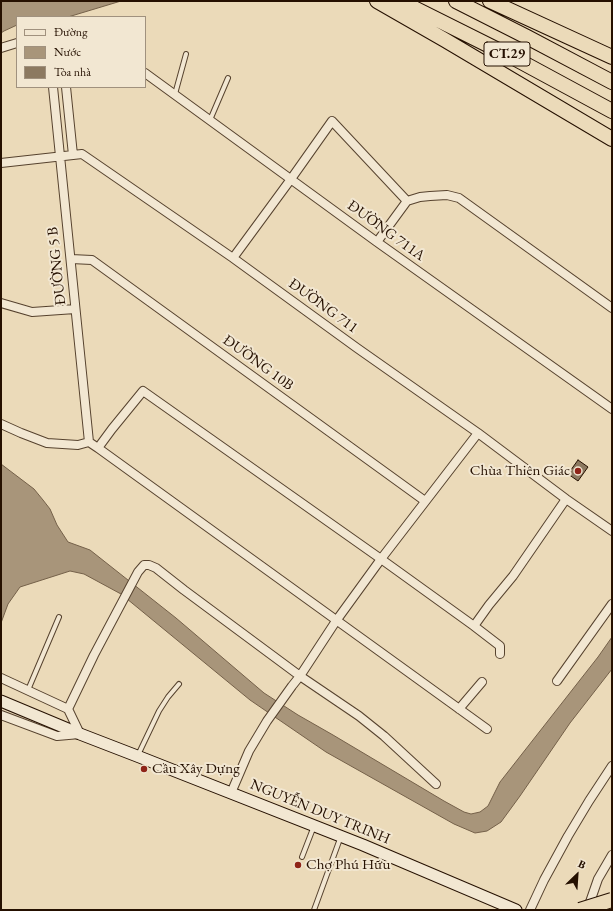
<!DOCTYPE html>
<meta charset="utf-8">
<style>
body{margin:0}
#map{position:relative;width:613px;height:911px;overflow:hidden;background:#ebdab9;font-family:"EB Garamond",serif}
canvas{display:block}
.frame{position:absolute;inset:0;border:2px solid #251000;pointer-events:none}
.legend{position:absolute;left:16px;top:16px;width:130px;height:72px;box-sizing:border-box;background:#f2e7d2;border:1px solid #a0917e;margin:0;padding:5px 7px;list-style:none;font-size:12px;color:#251000}
.legend li{display:flex;align-items:center;gap:8px;height:20px}
.legend b{width:20px;border:1px solid #a0917e}
.north{position:absolute;left:557px;top:855px;width:40px;height:40px;-webkit-text-stroke:3px #f2e7d2;paint-order:stroke;rotate:25deg;font-size:11px;font-weight:700;line-height:16px;text-align:center;color:#251000}
.north::after{content:'';display:block;margin:auto;width:14px;height:18px;background:#251000;clip-path:polygon(50% 0,100% 100%,50% 72%,0 100%)}
</style>
<div id="map">
<canvas width="613" height="911"></canvas>
<div class="frame"></div>
<ul class="legend">
<li><b style="height:5px;background:#f2e7d2"></b>Đường</li>
<li><b style="height:11px;background:#a8957a"></b>Nước</li>
<li><b style="height:11px;background:#8c7960"></b>Tòa nhà</li>
</ul>
<div class="north">B</div>
</div>
<script>
const c = document.querySelector('canvas').getContext('2d');
c.lineJoin = 'round';
function fill(path, color) { c.fillStyle = color; c.fill(path, 'evenodd'); }
const poly = rows => new Path2D(rows.map(r => 'M' + r).join(''));
function trace(path, color, width, dash) { c.strokeStyle = color; c.lineWidth = width; c.lineCap = dash ? 'butt' : 'round'; c.setLineDash(dash || []); c.stroke(path); }
function write(font, color, halo, rows, align = 'center') {
  c.font = font + ' "EB Garamond",serif'; c.lineWidth = 4; c.setLineDash([]); c.textBaseline = 'middle'; c.strokeStyle = halo; c.fillStyle = color; for (const [text, x, y, turn = 0] of rows) {
    c.save(); c.translate(x, y); c.rotate((+turn || 0) * Math.PI / 180); c.textAlign = isNaN(turn) ? turn : align; if (halo) c.strokeText(text, 0, 0); c.fillText(text, 0, 0); c.restore();
  }
}
const water = poly([
 [1,1,121,1,68,17,17,17,17,25,4,31,1,33,1,1],
 [1,464,34,489,43,500,50,509,57,525,68,542,90,550,176,618,264,693,298,715,333,735,444,801,464,812,471,814,480,812,488,806,500,782,598,657,612,637,612,669,570,723,520,796,501,822,487,831,475,833,454,824,326,752,250,700,121,594,84,574,70,571,20,587,8,604,1,623,1,464]
]);
const building = poly([
 [578,460,588,467,578,481,568,474,578,460]
]);
const service = poly([
 [175,94,186,54],
 [210,120,228,78],
 [28,690,59,617],
 [138,755,159,711,168,697,179,684],
 [302,857,314,826],
 [314,910,341,836]
]);
const minor = poly([
 [1,48,17,43],
 [145,73,377,242,612,409],
 [53,87,89,442],
 [66,87,73,155],
 [1,163,82,154,233,258,357,348,478,433,566,499,612,531],
 [377,242,407,201,420,197,430,196,447,195,459,198,612,308],
 [233,258,291,179,332,121,407,201],
 [71,259,92,260,425,501],
 [1,303,32,312,75,309],
 [1,424,21,433,47,443,78,445,89,442],
 [89,442,98,448,112,429,143,391,381,559,474,626,500,646,500,654],
 [98,448,487,729],
 [474,626,489,605,513,576,566,499],
 [1,678,68,709,80,734,57,736,1,715],
 [557,681,612,604],
 [68,709,94,655,138,572,144,565,149,565,156,568,184,590,300,676,359,716,384,736,436,784],
 [459,709,482,682],
 [231,793,249,751,267,721,292,686,300,676,336,621,381,559,478,433],
 [587,908,590,902,598,879,612,855],
 [530,910,544,880,568,836,589,801,612,766]
]);
const secondary = poly([
 [1,701,80,734,137,756,363,845,516,910]
]);
const motorway = poly([
 [377,1,445,40,612,139],
 [400,1,514,58,612,111],
 [456,1,527,37,612,82],
 [490,1,612,57]
]);
const motorwayBridge = poly([
 [580,910,612,900]
]);
const markers = [
 [578,471,4,"#8f2418"],
 [144,769,4,"#8f2418"],
 [298,865,4,"#8f2418"]
];
const shields = [
 [507,54,46]
];
const shieldNames = [
 ["CT.29",507,54]
];
const streetNames = [
 ["ĐƯỜNG 711A",386,231,36],
 ["ĐƯỜNG 5 B",57,266,-96],
 ["ĐƯỜNG 711",323,306,36],
 ["ĐƯỜNG 10B",258,363,36],
 ["NGUYỄN DUY TRINH",320,812,22]
];
const poiNames = [
 ["Chùa Thiên Giác",570,471,"right"],
 ["Cầu Xây Dựng",152,769],
 ["Chợ Phú Hữu",306,865]
];
fill(water, '#a8957a');
trace(water, '#746049', 1);
fill(building, '#8c7960');
trace(building, '#251000', 1);
trace(service, '#56422e', 6);
trace(minor, '#56422e', 10);
trace(secondary, '#251000', 13);
trace(motorway, '#251000', 16);
trace(service, '#f2e7d2', 4);
trace(minor, '#f2e7d2', 8);
trace(secondary, '#f2e7d2', 11);
trace(motorway, '#ebdab9', 14);
trace(motorwayBridge, '#251000', 16, []);
trace(motorwayBridge, '#ebdab9', 14);
for (const [x, y, r, color] of markers) { const dot = new Path2D(); dot.arc(x, y, r, 0, 2 * Math.PI); c.fillStyle = color; c.fill(dot); trace(dot, '#f2e7d2', 1.5); }
for (const [x, y, w] of shields) { const box = new Path2D(); box.roundRect(x - w / 2, y - 12, w, 24, 3); c.fillStyle = '#f2e7d2'; c.fill(box); trace(box, '#251000', 1); }
write('bold 14px', '#251000', null, shieldNames);
write('15px', '#251000', '#f2e7d2', streetNames);
write('15px', '#251000', '#f2e7d2', poiNames, 'left');
</script>
